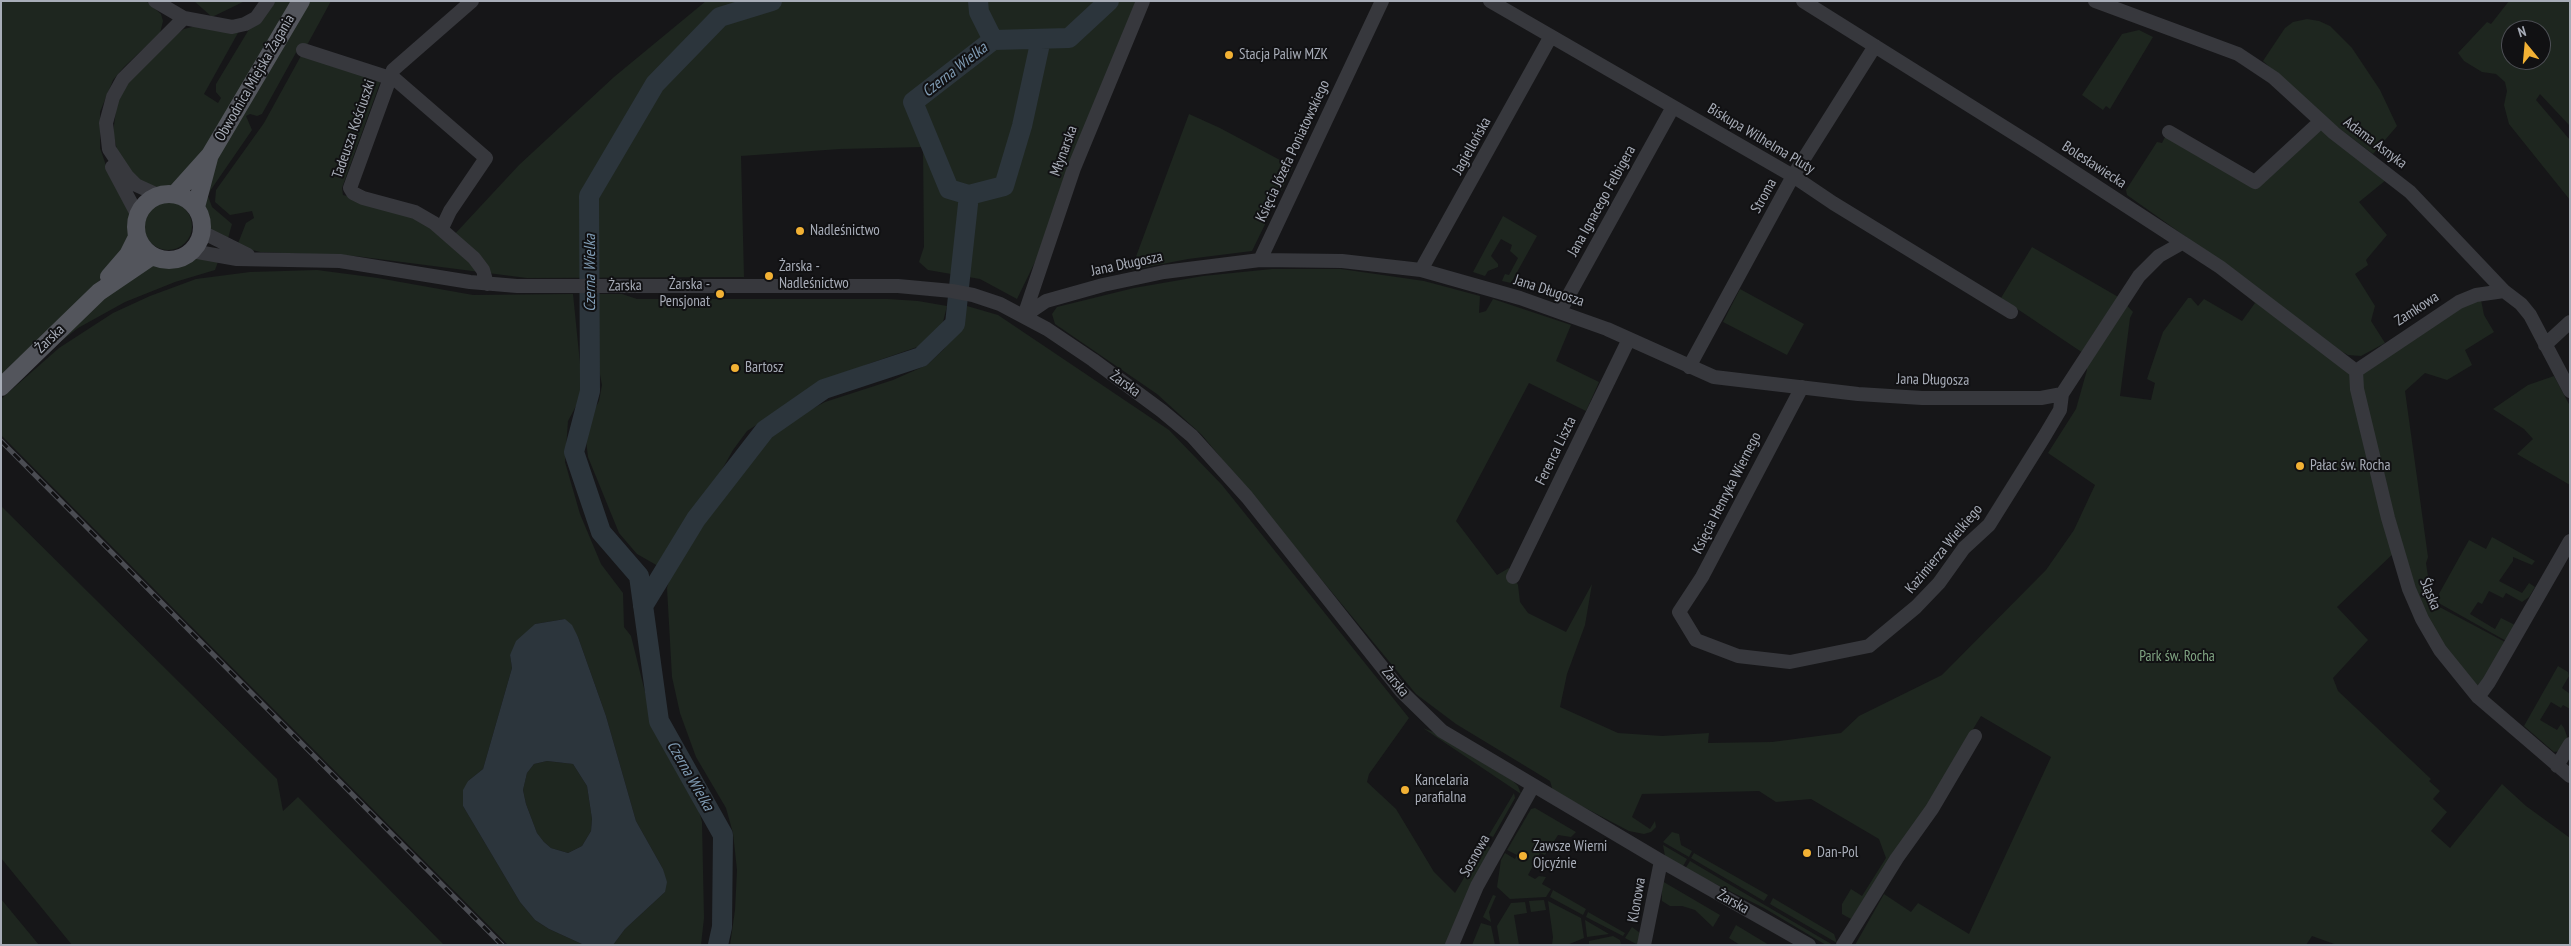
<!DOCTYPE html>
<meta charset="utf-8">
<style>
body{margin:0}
#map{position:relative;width:2571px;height:946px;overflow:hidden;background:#161618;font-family:"PT Sans Narrow",sans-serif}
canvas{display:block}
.frame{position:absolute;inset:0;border:2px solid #a8adb8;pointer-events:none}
.north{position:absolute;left:2501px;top:20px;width:50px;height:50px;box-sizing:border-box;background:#111113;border:1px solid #4d4f55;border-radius:50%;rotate:343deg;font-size:14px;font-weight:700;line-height:20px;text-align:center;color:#a8adb8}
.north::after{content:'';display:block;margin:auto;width:18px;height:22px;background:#f2b134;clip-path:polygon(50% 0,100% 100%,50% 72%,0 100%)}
</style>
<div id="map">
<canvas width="2571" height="946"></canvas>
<div class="frame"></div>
<div class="north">N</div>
</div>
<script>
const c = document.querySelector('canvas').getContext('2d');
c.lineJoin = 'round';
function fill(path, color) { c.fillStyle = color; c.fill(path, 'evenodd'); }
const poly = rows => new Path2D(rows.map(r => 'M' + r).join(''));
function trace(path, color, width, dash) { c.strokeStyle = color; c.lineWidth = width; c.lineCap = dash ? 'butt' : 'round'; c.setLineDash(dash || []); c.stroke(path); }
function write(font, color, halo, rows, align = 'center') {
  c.font = font + ' "PT Sans Narrow",sans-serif'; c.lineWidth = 4; c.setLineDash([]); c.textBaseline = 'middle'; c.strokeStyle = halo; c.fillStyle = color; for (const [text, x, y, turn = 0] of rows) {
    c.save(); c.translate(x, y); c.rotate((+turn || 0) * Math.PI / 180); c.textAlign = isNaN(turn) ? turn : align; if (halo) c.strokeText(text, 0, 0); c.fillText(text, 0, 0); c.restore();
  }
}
const green = poly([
 [1,1,146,1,161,14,163,21,160,33,124,67,113,80,100,112,100,148,108,171,130,212,130,236,110,269,98,282,1,375],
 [194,1,245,1,212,17],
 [273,1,294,1,205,151,178,186,155,189,140,182,118,154,113,133,117,102,128,83,175,35,184,29,196,26,239,31,204,94,218,103,221,98,216,92,216,84,248,31],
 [308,1,331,1,306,47,298,49,262,114,257,116,250,114,246,116,252,130,210,191,208,196,212,207,232,224,227,242,209,229,202,208,212,170,230,135],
 [706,1,1144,1,1050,231,1017,299,980,279,928,270,919,262,924,247,923,147,840,149,741,156,744,277,527,278,355,256,260,252,237,246,246,223,254,218,252,211,230,215,215,202,216,190,264,123,302,54,381,80,342,188,343,195,404,212,453,236,519,165,614,77],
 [2509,1,2570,1,2570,126,2540,94,2536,100,2570,140,2570,200,2509,124,2504,105,2507,91,2505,82,2496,74,2482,72,2464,61,2458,53,2487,22,2491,24],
 [2511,30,2541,30,2541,60,2511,60],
 [2307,19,2319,21,2330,26,2352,48,2380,90,2397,126,2373,154,2328,120,2263,61,2285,28,2293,22],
 [2139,30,2153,37,2110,109,2106,106,2103,110,2082,95,2122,34],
 [1189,114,1220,128,1293,167,1252,251,1188,259,1131,270],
 [2320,127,2386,180,2359,202,2387,235,2366,260,2368,265,2355,274,2375,306,2371,321,2385,343,2361,356,2348,355,2337,349,2357,371,2464,304,2481,300,2484,315,2494,332,2465,350,2472,365,2447,380,2425,373,2405,391,2428,557,2426,563,2432,603,2507,643,2478,690,2448,651,2426,615,2397,550,2337,607,2368,640,2333,678,2338,691,2431,779,2429,781,2440,791,2433,799,2447,812,2431,831,2450,848,2502,784,2526,806,2570,838,2570,945,2337,945,2312,936,2306,945,1855,945,1884,894,1911,912,1918,903,1969,934,2051,757,1981,716,1909,835,1851,919,1842,914,1842,904,1851,889,1862,896,1886,858,1879,839,1811,799,1776,802,1759,791,1642,794,1632,817,1650,829,1655,821,1656,827,1651,832,1644,834,1629,831,1553,791,1550,781,1456,724,1416,694,1202,435,1157,394,1055,324,1052,314,1057,307,1134,288,1203,276,1272,269,1341,269,1424,281,1480,296,1479,313,1486,311,1493,299,1571,325,1556,361,1599,382,1586,411,1529,383,1456,521,1497,575,1509,568,1518,585,1520,602,1528,613,1566,632,1592,584,1585,625,1567,674,1560,707,1618,733,1662,736,1709,733,1708,743,1772,742,1841,733,1859,716,1942,675,2046,570,2074,530,2095,485,2048,453,2076,409,2087,370,2086,355,2001,298,2032,247,2120,298,2133,312,2130,318,2120,396,2151,400,2155,383,2147,379,2163,332,2188,298,2191,298,2198,306,2204,299,2242,321,2255,303,2185,244,2189,239,2127,195,2126,190,2157,142,2162,143,2166,135,2249,182],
 '144 226a24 24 0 1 1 48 0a24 24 0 1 1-48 0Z',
 [1503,216,1537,236,1511,283,1502,281,1504,276,1505,274,1509,275,1518,258,1510,251,1512,245,1501,239,1491,256,1498,264,1498,267,1488,271,1485,276,1473,272],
 [193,257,219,259,215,270,175,282,125,302,78,328,42,356,107,293,154,263,176,264],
 [317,270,378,278,473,295,573,294,583,393,568,421,565,462,580,514,601,564,623,593,624,627,631,636,653,724,680,767,695,796,702,822,704,918,701,945,613,945,625,929,665,892,663,869,636,821,606,716,578,637,565,619,535,624,510,655,512,668,483,769,468,781,463,806,520,902,535,920,549,929,584,945,508,945,1,435,1,399,59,348,113,313,150,296,196,279,250,272],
 [1740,289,1804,324,1787,355,1723,322],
 [595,294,622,294,637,299,888,299,918,301,947,306,941,330,933,339,920,346,868,364,808,392,747,431,733,450,694,519,665,561,658,566,637,554,619,533,588,457,586,440,589,419,599,401,602,385,598,364],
 [967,306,998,315,1169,430,1222,485,1409,718,1369,774,1367,782,1396,809,1434,872,1455,893,1484,844,1492,848,1447,945,730,945,735,910,737,870,733,833,726,808,696,757,680,713,672,677,667,588,673,567,698,524,757,444,776,428,825,402,893,380,927,365,944,349,956,331],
 [2554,376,2570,406,2570,485,2517,454,2533,439,2524,429,2493,409,2528,385],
 [1,506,277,779,283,811,298,797,444,945,72,945,1,858],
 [2492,537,2535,561,2532,565,2513,557,2513,561,2499,581,2522,593,2529,583,2535,587,2529,597,2522,602,2506,593,2503,598,2489,591,2482,604,2478,602,2470,614,2495,629,2501,618,2517,626,2508,642,2435,601,2469,540,2486,549],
 [2558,666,2568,672,2569,676,2562,688,2570,694,2570,709,2563,705,2561,708,2551,702,2540,720,2557,730,2561,724,2564,728,2568,739,2560,751,2554,752,2524,726],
 [1423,728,1433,732,1513,781,1518,786,1521,794],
 [547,761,573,764,587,786,592,819,591,831,582,846,568,853,551,848,544,842,537,833,526,804,523,790,527,773,534,764],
 [1514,793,1515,798,1493,837,1489,835],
 [1535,808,1576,832,1571,837,1558,835,1545,855,1540,853,1528,875,1535,879,1539,876,1546,877,1542,884,1551,889,1546,897,1510,899,1497,887,1501,860,1505,853,1515,859,1517,855,1507,850,1531,809],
 [1672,832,1679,834,1681,845,1692,851,1689,857,1663,842],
 [1663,845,1687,859,1682,868,1665,856],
 [1694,853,1768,895,1764,901,1691,858],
 [1690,861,1751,897,1833,945,1826,945,1764,908,1685,869],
 [1662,881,1720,915,1713,927,1695,910,1682,906,1670,906,1662,901],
 [1553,890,1586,909,1583,915,1550,897],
 [1493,895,1496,896,1489,912,1491,922,1483,917],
 [1773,898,1834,934,1837,943,1770,904],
 [1,899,39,945,1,945],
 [1544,900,1546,910,1531,912,1529,901],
 [1548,901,1581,918,1584,938,1567,945,1552,945,1553,937],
 [1525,902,1527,913,1514,915,1519,945,1500,945,1497,926,1511,903],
 [1588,912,1625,933,1623,936,1586,917],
 [1585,920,1609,934,1587,937],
 [1481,923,1491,926,1495,945,1472,945],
 [1736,925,1769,945,1740,945,1729,938],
 [1632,927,1640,933,1638,945,1625,938],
 [1613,936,1620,940,1621,945,1589,945,1589,941]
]);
const water = poly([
 [565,619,572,625,578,637,606,716,636,821,663,869,667,882,665,892,625,929,613,945,584,945,549,929,535,920,520,902,463,806,463,790,468,781,483,769,512,668,510,655,516,641,535,624],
 [547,761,573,764,587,786,592,819,591,831,582,846,568,853,551,848,544,842,537,833,526,804,523,790,527,773,534,764]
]);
const river = poly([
 [978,1,979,12,993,40,1069,38,1109,1],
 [969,195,949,189,913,102,993,40],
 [643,606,696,519,765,430,824,389,921,357,955,324,969,195,1004,186,1022,126,1041,39],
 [718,945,722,927,723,835,659,721,639,576,601,532,574,452,590,391,589,196,655,84,720,17,772,1]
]);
const minor = poly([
 [155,1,184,18,232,27,245,24,256,18,268,1],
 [472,1,393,70,350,188,353,193,363,198,415,212,434,223,474,258,483,270,487,284],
 [1490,1,1793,176,1833,203,2011,312],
 [1803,1,2039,149,2220,267,2356,371],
 [2095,1,2238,54,2274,78,2334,133,2410,192,2504,291,2521,304,2530,315,2570,391],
 [303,50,396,80,486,158,450,211,442,228],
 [2169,132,2255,182,2321,121],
 [112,167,137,214],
 [158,195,136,185,127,176,109,149,106,123,113,97,123,79,184,18],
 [202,232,248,255],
 [192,251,237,259,340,261,470,282,517,286,898,286,952,291,973,295,1000,304,1047,329,1093,360,1162,411,1192,436,1247,497,1401,691,1442,731,1661,861,1809,945],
 [1260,260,1382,1],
 [1421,270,1551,36],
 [1560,311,1673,107],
 [1024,316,1046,301,1103,285,1164,272,1260,260,1342,261,1421,270,1520,298,1607,329,1714,377,1858,394,1922,398,2041,398,2062,394],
 [1024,316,1074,168,1143,1],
 [2545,345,2570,322],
 [1689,367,1793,176,1875,46],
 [2356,371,2357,389,2388,518,2409,589,2422,619,2440,650,2478,697,2570,776],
 [2356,371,2459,302,2476,295,2504,291],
 [1802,387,1702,577,1679,612,1696,640,1738,656,1790,662,1869,646,1916,607,1939,583,1964,548,1989,525,2044,437,2060,410,2062,394,2139,276,2159,256,2182,243],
 [1513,577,1629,339],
 [2478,697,2489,682,2570,541],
 [2557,766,2570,744],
 [1452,945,1477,886,1533,786],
 [1644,945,1661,861],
 [1843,945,1897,858,1932,809,1975,736]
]);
const major = poly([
 '136 227a33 33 0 1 1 66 0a33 33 0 1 1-66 0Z',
 [175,194,210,155,301,1],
 [196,207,209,158],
 [109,277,128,255,137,237],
 [1,387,99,292,152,256]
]);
const rail = poly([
 [1,441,502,945]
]);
const markers = [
 [1229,55,5,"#f2b134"],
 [800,231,5,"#f2b134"],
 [769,276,5,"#f2b134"],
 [720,294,5,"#f2b134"],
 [735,368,5,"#f2b134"],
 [2300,466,5,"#f2b134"],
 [1405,790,5,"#f2b134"],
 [1807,853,5,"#f2b134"],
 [1523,856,5,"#f2b134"]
];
const poiNames = [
 ["Stacja Paliw MZK",1239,55],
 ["Nadleśnictwo",810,231],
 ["Żarska -",779,267],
 ["Nadleśnictwo",779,284],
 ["Żarska -",710,285,"right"],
 ["Pensjonat",710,302,"right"],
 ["Bartosz",745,368],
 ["Pałac św. Rocha",2310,466],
 ["Kancelaria",1415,781],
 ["parafialna",1415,798],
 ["Zawsze Wierni",1533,847],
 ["Ojcyźnie",1533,864],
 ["Dan-Pol",1817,853]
];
const streetNames = [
 ["Obwodnica Miejska Żagania",255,78,-60],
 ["Tadeusza Kościuszki",354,129,-71],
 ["Biskupa Wilhelma Pluty",1761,139,31],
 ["Adama Asnyka",2375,143,37],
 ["Jagiellońska",1472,146,-61],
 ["Młynarska",1064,151,-70],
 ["Księcia Józefa Poniatowskiego",1293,151,-65],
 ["Bolesławiecka",2094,165,33],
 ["Stroma",1764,196,-61],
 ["Jana Ignacego Felbigera",1602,201,-61],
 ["Jana Długosza",1127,264,-12],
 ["Żarska",625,286,-1],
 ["Jana Długosza",1549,291,18],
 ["Zamkowa",2417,309,-33],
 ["Żarska",50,339,-44],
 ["Jana Długosza",1933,380,1],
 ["Żarska",1125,384,36],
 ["Ferenca Liszta",1556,451,-64],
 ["Księcia Henryka Wiernego",1727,493,-63],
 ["Kazimierza Wielkiego",1944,549,-50],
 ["Śląska",2430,594,68],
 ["Żarska",1395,682,51],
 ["Sosnowa",1475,856,-61],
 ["Klonowa",1637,900,-80],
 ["Żarska",1733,902,29]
];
const parkNames = [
 ["Park św. Rocha",2177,657]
];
const waterNames = [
 ["Czerna Wielka",955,70,-38],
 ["Czerna Wielka",590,273,-90],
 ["Czerna Wielka",690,776,60]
];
fill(green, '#1e261f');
fill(water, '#2c353c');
trace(river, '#2c353c', 20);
trace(minor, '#37383d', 14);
trace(major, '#53555c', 18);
trace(rail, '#4a4c52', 5);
trace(rail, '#111113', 3, [9]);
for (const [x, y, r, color] of markers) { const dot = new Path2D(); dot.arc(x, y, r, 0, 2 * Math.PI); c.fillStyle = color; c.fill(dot); trace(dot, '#111113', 2); }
write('15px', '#a8adb8', '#111113', poiNames, 'left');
write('15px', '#a8adb8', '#111113', streetNames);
write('15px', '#7fa381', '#111113', parkNames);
write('italic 16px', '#7f9bb3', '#111113', waterNames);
</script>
